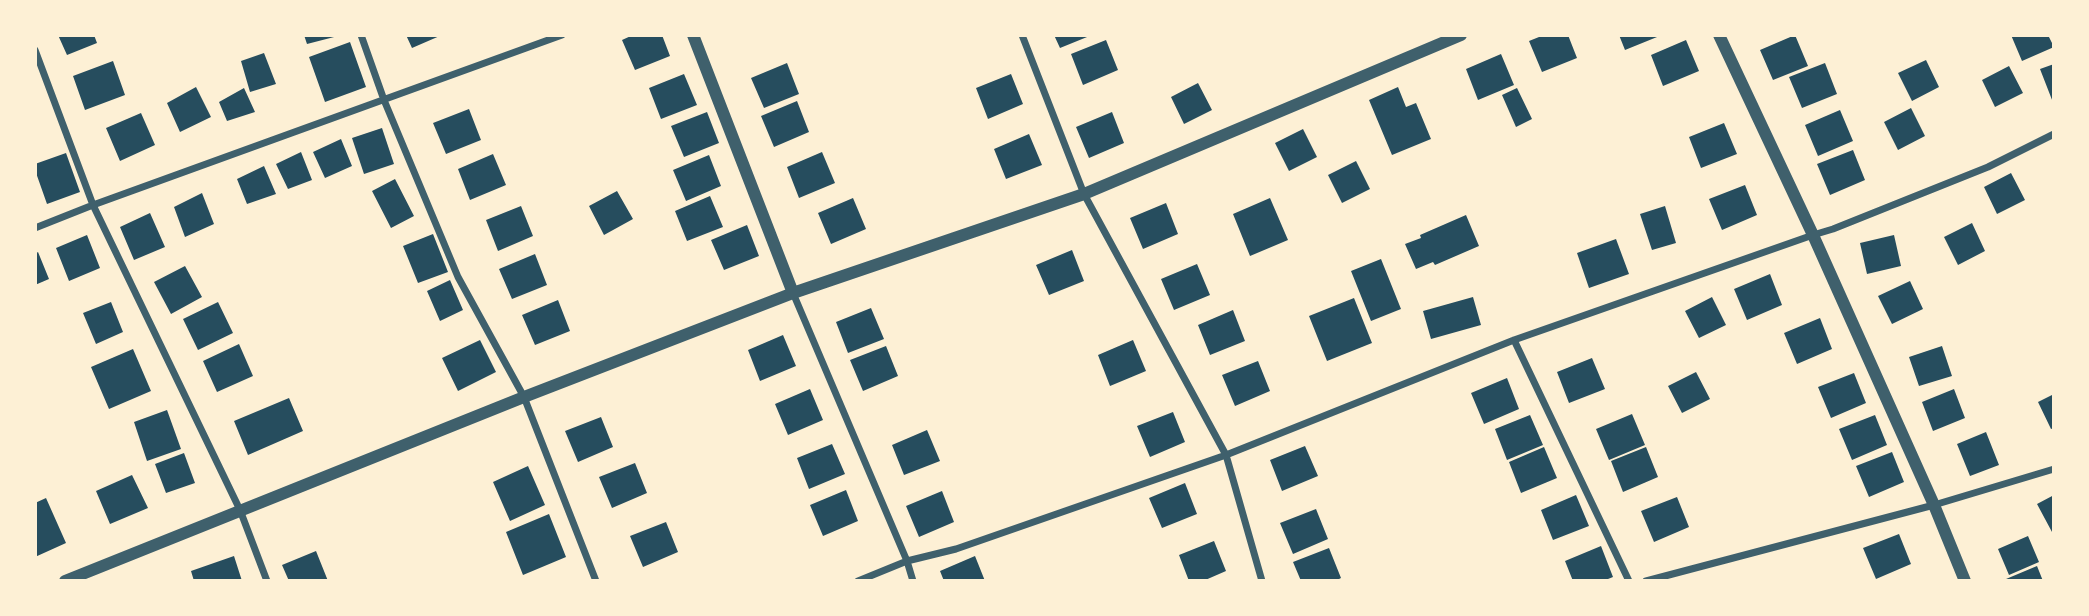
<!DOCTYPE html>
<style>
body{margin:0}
#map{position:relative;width:2089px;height:616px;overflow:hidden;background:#fdf0d5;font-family:"Fira Sans",sans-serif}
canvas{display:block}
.frame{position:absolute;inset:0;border:37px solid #fdf0d5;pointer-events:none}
</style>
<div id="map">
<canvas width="2089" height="616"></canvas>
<div class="frame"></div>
</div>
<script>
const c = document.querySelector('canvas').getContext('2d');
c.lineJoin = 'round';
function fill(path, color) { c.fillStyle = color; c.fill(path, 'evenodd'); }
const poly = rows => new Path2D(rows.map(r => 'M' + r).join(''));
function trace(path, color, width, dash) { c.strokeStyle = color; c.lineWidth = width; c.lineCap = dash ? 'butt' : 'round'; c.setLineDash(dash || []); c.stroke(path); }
const building = poly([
 [58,35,94,35,97,43,67,55],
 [304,35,338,35,338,36,307,44],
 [406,35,442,35,412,48],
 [633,35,662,35,670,56,635,70,622,40],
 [1054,35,1092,35,1060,48],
 [1544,35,1568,35,1577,58,1542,72,1529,41],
 [1619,35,1662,35,1625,50],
 [1795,35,1808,66,1773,80,1760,50],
 [2011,35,2048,35,2054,47,2022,61],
 [1106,40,1118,70,1083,85,1071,54],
 [1686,40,1699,71,1663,86,1651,55],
 [350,42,366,87,325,102,309,57],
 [264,53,276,84,250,92,241,61],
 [1501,54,1514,85,1478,100,1466,69],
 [1926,60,1939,87,1912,101,1898,73],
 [113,61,125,95,85,110,73,76],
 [787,63,799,94,764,108,751,78],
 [1825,63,1837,94,1802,108,1789,77],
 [2054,64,2054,105,2040,69],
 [2009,66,2023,93,1995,107,1982,80],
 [684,74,697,105,661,119,649,88],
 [1011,74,1023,104,988,119,976,88],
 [1198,83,1212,110,1184,124,1171,97],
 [196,87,211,117,180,132,167,103],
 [1398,87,1406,107,1416,103,1431,139,1392,155,1369,100],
 [244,88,255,112,227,121,219,102],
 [1517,88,1532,119,1516,127,1502,95],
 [797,101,809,132,774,147,761,116],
 [1911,108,1925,136,1898,150,1884,122],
 [469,109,481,140,446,154,433,123],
 [1840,110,1853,141,1818,156,1805,125],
 [707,112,719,143,684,157,671,126],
 [1112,112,1124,143,1089,158,1076,127],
 [141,113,155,145,120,161,106,128],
 [1724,123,1737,154,1701,168,1689,137],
 [382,128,394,164,364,174,352,138],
 [1303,129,1317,157,1289,171,1275,143],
 [1029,134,1042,165,1006,179,994,149],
 [341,139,352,166,325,178,313,152],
 [1853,150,1865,180,1830,195,1817,164],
 [301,152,312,180,288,189,276,164],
 [822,152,835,183,799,198,787,167],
 [66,153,80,192,47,204,35,170,35,164],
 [493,154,506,185,470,200,458,169],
 [709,155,721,186,686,201,673,170],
 [1356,161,1370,189,1342,203,1328,175],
 [264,166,276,194,247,204,237,179],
 [2011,173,2025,200,1997,214,1984,187],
 [395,179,414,216,391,228,372,191],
 [1745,185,1757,215,1722,230,1709,199],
 [617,191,633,219,604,235,589,206],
 [202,193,214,224,185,237,174,207],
 [710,196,723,227,687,241,675,211],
 [853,198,866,229,831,244,818,213],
 [1270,198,1288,240,1250,256,1233,214],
 [1166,203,1178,234,1143,249,1130,218],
 [521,206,533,236,498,251,486,220],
 [1665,206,1676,243,1652,250,1640,214],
 [150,213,165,247,134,260,120,227],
 [1466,215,1479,246,1435,265,1433,262,1416,269,1405,244,1421,238,1420,235],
 [1972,223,1985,251,1958,265,1944,237],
 [747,225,759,256,724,270,711,240],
 [433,234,448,272,418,283,403,246],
 [87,235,100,268,69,281,56,248],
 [1894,235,1901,266,1867,274,1860,243],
 [1616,239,1629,274,1589,288,1577,253],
 [1072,250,1084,281,1049,295,1036,265],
 [38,252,49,279,35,285,35,254],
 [535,254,547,285,512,299,499,269],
 [1381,259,1401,309,1371,321,1351,271],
 [1197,264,1210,295,1174,310,1161,279],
 [185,266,202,297,171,314,154,282],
 [1770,274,1782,305,1747,320,1734,289],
 [450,280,463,310,440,321,427,291],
 [1910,281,1923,309,1892,324,1878,296],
 [1473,297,1481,325,1431,339,1423,311],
 [1712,297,1726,325,1699,338,1685,311],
 [1354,298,1372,343,1327,361,1309,316],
 [558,300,570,331,535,345,522,315],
 [111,302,123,332,96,344,83,313],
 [218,302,233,333,198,350,183,319],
 [871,308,884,339,848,353,836,322],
 [1233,310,1245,341,1210,355,1198,325],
 [1820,318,1832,349,1797,364,1784,333],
 [783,335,796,366,760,381,748,350],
 [480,340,496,372,458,391,442,358],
 [1133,340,1146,371,1110,386,1098,355],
 [239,344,253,376,217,392,203,361],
 [886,346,898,376,863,391,850,360],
 [1942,346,1952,376,1919,386,1909,357],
 [133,349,151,391,109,409,91,367],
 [1592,358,1605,389,1569,403,1557,372],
 [1258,361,1270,391,1235,406,1222,375],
 [1696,372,1710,399,1682,413,1668,386],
 [1854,373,1866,403,1831,418,1818,387],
 [1507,378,1519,409,1484,424,1471,393],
 [810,389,823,420,788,435,775,404],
 [1954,389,1965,418,1933,431,1922,402],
 [2054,394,2054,428,2051,429,2038,402],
 [289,398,303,431,248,455,234,421],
 [167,410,181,449,147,461,134,422],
 [1173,412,1185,442,1150,457,1137,426],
 [1632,414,1645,445,1609,460,1596,429],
 [1530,415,1543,445,1507,460,1495,429],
 [1875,415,1887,445,1852,460,1839,429],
 [601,417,613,447,578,462,565,431],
 [927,430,940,461,904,475,892,445],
 [1986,432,1999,465,1970,476,1957,444],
 [832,444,845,474,809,489,797,458],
 [1305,446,1318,476,1282,491,1270,460],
 [1544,447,1557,478,1521,493,1509,462],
 [1646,447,1658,477,1623,492,1611,461],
 [1892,452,1904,482,1869,497,1856,466],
 [184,453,195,483,166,493,155,464],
 [635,463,647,493,612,508,599,477],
 [528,466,545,505,510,521,493,482],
 [132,475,148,508,110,524,96,491],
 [1185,483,1197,514,1162,528,1149,498],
 [846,490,858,521,823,536,810,505],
 [942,491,954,522,919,537,906,506],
 [1576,495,1589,526,1553,540,1541,510],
 [2054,495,2054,531,2052,532,2037,504],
 [1677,497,1689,527,1654,542,1641,511],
 [46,498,66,543,35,557,35,503],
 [1316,509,1328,539,1293,554,1280,523],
 [549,514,566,557,523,575,506,532],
 [666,522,678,552,643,567,630,536],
 [1899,534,1911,564,1876,579,1863,548],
 [2028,536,2039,562,2009,575,1998,549],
 [1214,541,1226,571,1203,581,1189,581,1179,555],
 [1601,546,1613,577,1603,581,1573,581,1565,561],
 [1329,548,1341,578,1335,581,1301,581,1293,562],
 [316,551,328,581,289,581,282,565],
 [234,556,242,581,194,581,191,571],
 [975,556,985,581,944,581,940,571],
 [2037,566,2043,581,2007,581,2006,579]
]);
const minor = poly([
 [361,35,384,100,458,277,524,397,596,581],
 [1022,35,1084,194,1226,455,1262,581],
 [35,50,93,205,240,510,267,581],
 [35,228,93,205,562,35],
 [793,293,907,561,913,581],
 [1514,340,1629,581],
 [858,581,907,561,956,549,1226,455,1514,340,1813,235,1833,229,1988,167,2054,134],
 [1646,581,1934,505,2054,469]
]);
const tertiary = poly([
 [693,35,793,293],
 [1719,35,1813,235,1934,505,1965,581],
 [65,581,524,397,793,293,1084,194,1461,35]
]);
fill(building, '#264d5e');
trace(minor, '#3f606c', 7);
trace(tertiary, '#3f606c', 12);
</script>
